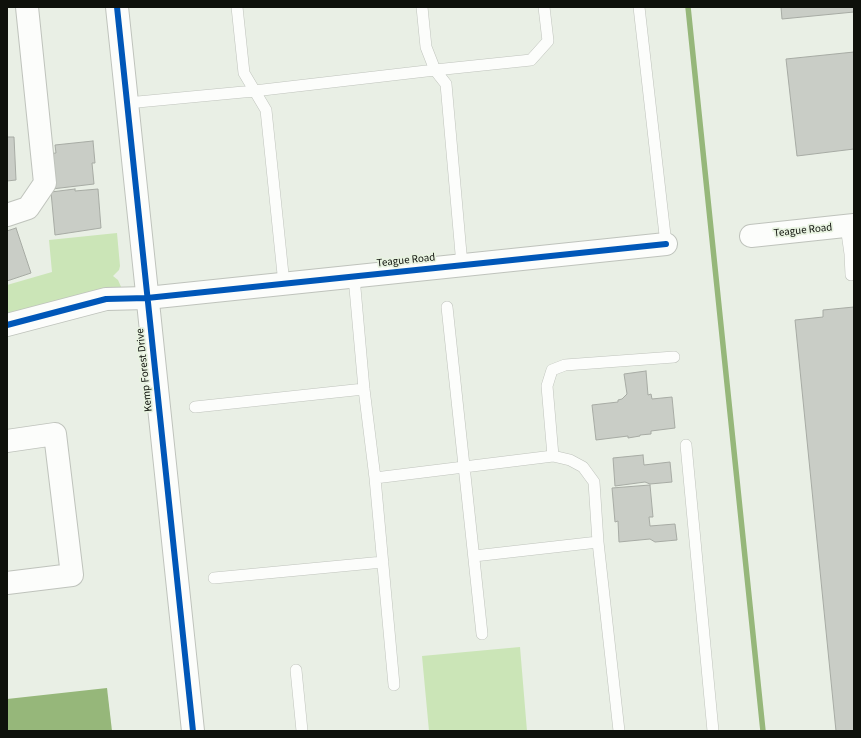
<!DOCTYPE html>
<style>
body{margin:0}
#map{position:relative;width:861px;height:738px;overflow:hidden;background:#e9efe5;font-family:"Source Sans 3",sans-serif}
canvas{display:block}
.frame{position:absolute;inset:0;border:8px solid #0e110b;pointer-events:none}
</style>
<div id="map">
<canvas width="861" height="738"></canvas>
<div class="frame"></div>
</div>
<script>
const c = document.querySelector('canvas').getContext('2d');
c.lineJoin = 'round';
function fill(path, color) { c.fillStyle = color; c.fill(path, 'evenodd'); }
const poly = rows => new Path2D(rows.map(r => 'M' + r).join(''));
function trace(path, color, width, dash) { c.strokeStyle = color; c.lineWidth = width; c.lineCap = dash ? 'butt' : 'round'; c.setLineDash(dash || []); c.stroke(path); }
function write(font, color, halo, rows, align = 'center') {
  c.font = font + ' "Source Sans 3",sans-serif'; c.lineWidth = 3.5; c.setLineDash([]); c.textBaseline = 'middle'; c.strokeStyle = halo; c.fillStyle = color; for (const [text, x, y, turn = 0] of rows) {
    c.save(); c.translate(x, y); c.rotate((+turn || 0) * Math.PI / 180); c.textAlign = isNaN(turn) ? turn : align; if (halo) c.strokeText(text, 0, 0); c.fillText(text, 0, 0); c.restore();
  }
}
const green = poly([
 [117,233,120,266,119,270,113,276,118,280,126,298,7,325,7,285,52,272,49,240],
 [520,647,527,731,429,731,422,656]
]);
const water = poly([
 [107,688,112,731,7,731,7,699]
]);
const stream = poly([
 [688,7,763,731]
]);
const building = poly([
 [781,7,854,7,854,12,782,19,781,7],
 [854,52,854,149,797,156,786,59,854,52],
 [7,137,14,137,16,180,7,181,7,137],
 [93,141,95,163,92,163,94,184,52,189,47,154,56,153,55,145,93,141],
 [75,189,75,191,98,189,101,228,55,235,51,192,75,189],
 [16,228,31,273,7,281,7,231,16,228],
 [854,307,854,731,836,731,795,320,823,317,823,310,854,307],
 [646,371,648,395,651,394,652,399,672,397,675,428,651,431,651,434,640,435,640,436,628,438,628,436,596,440,592,405,618,402,618,400,622,399,627,394,624,374,646,371],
 [643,455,644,465,670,462,672,482,650,484,645,482,615,486,613,458,643,455],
 [650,485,653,517,649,517,650,526,675,524,677,540,655,542,650,539,619,542,618,521,615,522,612,488,650,485]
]);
const lane = poly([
 [237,7,244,73,266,110,284,284],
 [422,7,426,47,435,70,446,84,462,265],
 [639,7,666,244],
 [127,103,254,91,435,70,531,60,548,41,544,7],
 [846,226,850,254,851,275],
 [354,277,364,389,375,478,394,685],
 [447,307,482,634],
 [195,407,364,389],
 [686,445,713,731],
 [553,456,547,386,552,370,565,365,674,357],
 [375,478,553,456,570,460,583,467,594,482,598,542,474,556],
 [598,542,619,731],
 [214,578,383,562],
 [296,670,302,731]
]);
const street = poly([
 [7,215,28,208,45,183,27,7],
 [751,236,854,225],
 [7,325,106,299,147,298,666,244],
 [7,441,55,434,72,575,7,583]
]);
const secondary = poly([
 [117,7,193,731]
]);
const cycleway = poly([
 [117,7,193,731],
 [7,325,106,299,147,298,666,244]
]);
const streetNames = [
 ["Teague Road",803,231,-6],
 ["Teague Road",406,261,-6],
 ["Kemp Forest Drive",145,370,-96]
];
fill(green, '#cbe5b7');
fill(water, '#96b77a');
trace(stream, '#96b77a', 5.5);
fill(building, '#c9cdc6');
trace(building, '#a7aba4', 1);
trace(lane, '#bfc3bc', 12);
trace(street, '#bfc3bc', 24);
trace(secondary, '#bfc3bc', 24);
trace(lane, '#fcfdfb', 11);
trace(street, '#fcfdfb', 22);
trace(secondary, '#fcfdfb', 22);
trace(cycleway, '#0057b8', 6);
write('11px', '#0e110b', '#e8f3e1', streetNames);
</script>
